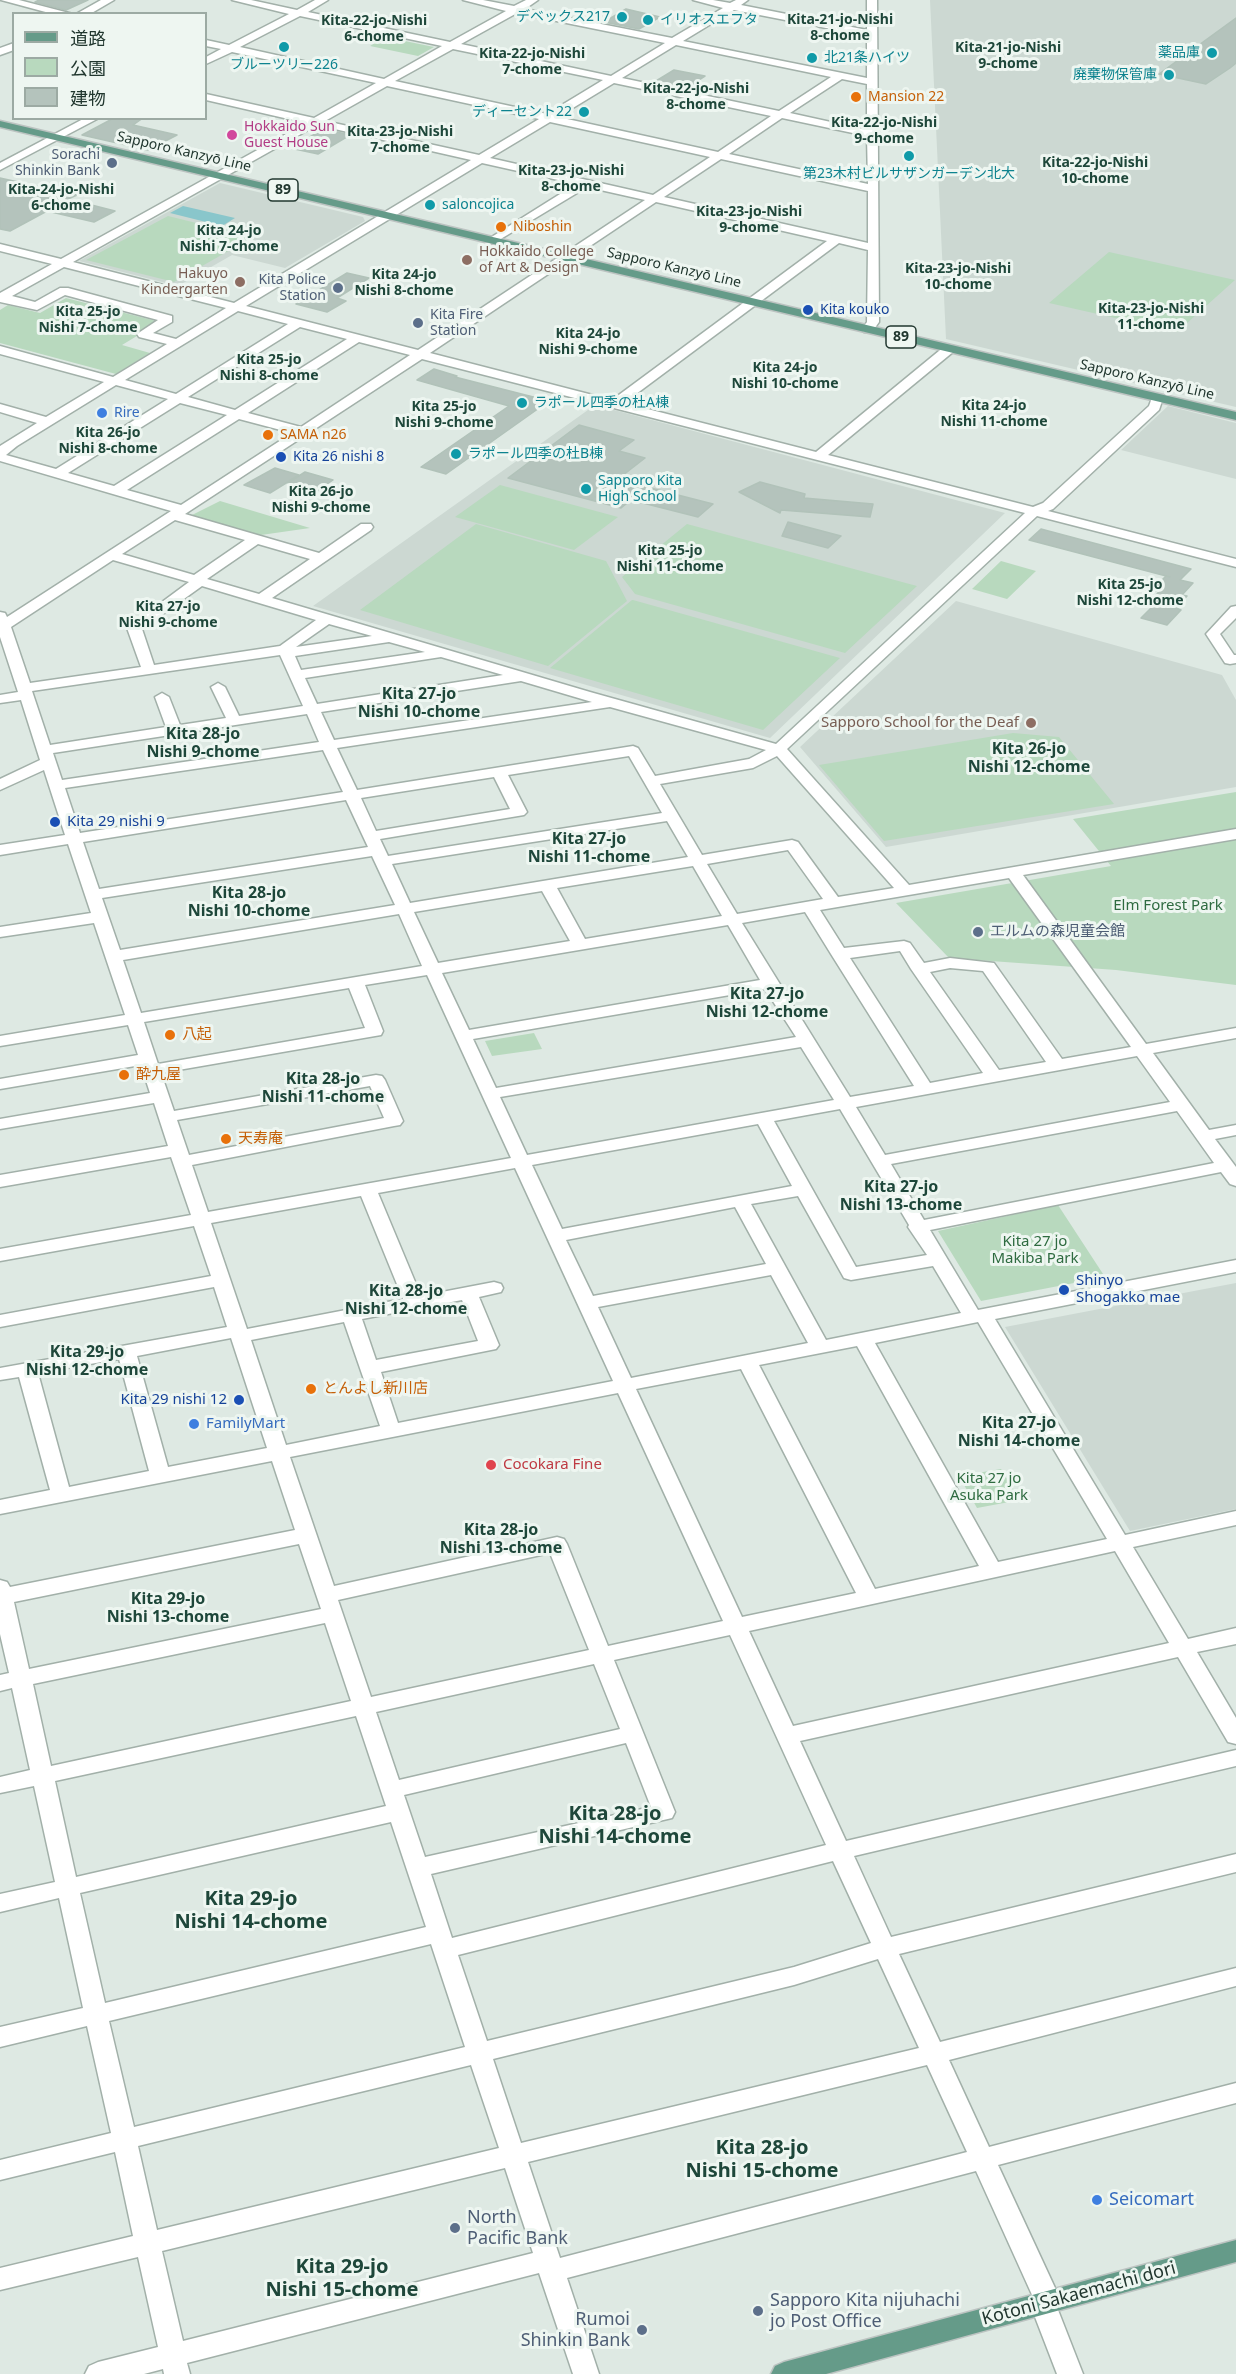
<!DOCTYPE html>
<meta charset="utf-8">
<style>
body{margin:0}
#map{position:relative;width:1236px;height:2374px;overflow:hidden;background:#dee9e3;font-family:"Noto Sans","Noto Sans JP",sans-serif}
canvas{display:block}
.legend{position:absolute;left:12px;top:12px;width:195px;height:108px;box-sizing:border-box;background:#eef6f1;border:2px solid #9caaa3;margin:0;padding:8px 10px;list-style:none;font-size:18px;color:#21372f}
.legend li{display:flex;align-items:center;gap:12px;height:30px}
.legend b{width:30px;border:2px solid #9caaa3}
</style>
<div id="map">
<canvas width="1236" height="2374"></canvas>
<ul class="legend">
<li><b style="height:8px;background:#659b89"></b>道路</li>
<li><b style="height:16px;background:#b8d9be"></b>公園</li>
<li><b style="height:16px;background:#b4c3bc"></b>建物</li>
</ul>
</div>
<script>
const c = document.querySelector('canvas').getContext('2d');
c.lineJoin = 'round';
function fill(path, color) { c.fillStyle = color; c.fill(path, 'evenodd'); }
const poly = rows => new Path2D(rows.map(r => 'M' + r).join(''));
function trace(path, color, width, dash) { c.strokeStyle = color; c.lineWidth = width; c.lineCap = dash ? 'butt' : 'round'; c.setLineDash(dash || []); c.stroke(path); }
function write(font, color, halo, rows, align = 'center') {
  c.font = font + ' "Noto Sans","Noto Sans JP",sans-serif'; c.lineWidth = 6; c.setLineDash([]); c.textBaseline = 'middle'; c.strokeStyle = halo; c.fillStyle = color; for (const [text, x, y, turn = 0] of rows) {
    c.save(); c.translate(x, y); c.rotate((+turn || 0) * Math.PI / 180); c.textAlign = isNaN(turn) ? turn : align; if (halo) c.strokeText(text, 0, 0); c.fillText(text, 0, 0); c.restore();
  }
}
const built = poly([
 [930,0,1236,0,1236,407,946,339],
 [220,183,363,217,365,221,285,268,232,255,178,286,79,261],
 [595,405,1005,513,770,738,313,606],
 [1168,406,1236,423,1236,479,1121,450],
 [956,601,1222,675,1236,700,1236,787,886,847,800,747],
 [1236,1283,1236,1509,1130,1531,1005,1327]
]);
const green = poly([
 [385,37,434,47,418,56,370,46],
 [168,216,253,237,174,282,86,260],
 [1109,252,1235,280,1177,332,1049,303],
 [66,298,160,322,122,345,150,353,116,374,0,343,0,310,8,305,40,313],
 [500,485,618,517,574,550,455,517],
 [220,501,310,528,254,536,188,517],
 [476,524,606,561,627,601,548,666,360,610],
 [687,524,917,586,845,653,635,594,622,577],
 [1001,561,1036,571,1007,599,972,589],
 [632,600,633,600,840,658,763,730,550,668],
 [1013,733,1059,737,1114,804,884,841,819,765],
 [1236,792,1236,985,1116,970,949,958,896,903,1111,866,1073,819],
 [534,1033,542,1049,492,1056,485,1041],
 [1058,1205,1105,1277,981,1301,938,1231],
 [1001,1469,1020,1500,977,1508,959,1476]
]);
const water = poly([
 [183,206,235,218,222,226,170,213]
]);
const building = poly([
 [39,0,88,0,66,10,35,2,39,0],
 [626,9,660,17,639,29,604,22,626,9],
 [1236,18,1236,63,1230,68,1206,84,1159,74,1236,18],
 [674,70,705,76,685,89,656,81,674,70],
 [114,118,143,118,133,125,177,135,148,150,82,135,114,118],
 [324,129,350,135,318,154,290,148,324,129],
 [0,178,77,195,68,199,115,211,94,222,47,211,10,231,0,229,0,178],
 [347,273,369,278,337,298,346,301,327,312,296,304,347,273],
 [434,369,457,376,455,377,549,401,446,474,421,467,509,406,417,380,434,369],
 [579,425,634,440,619,451,645,458,595,497,631,483,713,504,698,517,631,500,621,508,508,478,579,425],
 [275,468,299,475,270,493,244,485,275,468],
 [305,472,333,480,317,491,288,483,305,472],
 [760,482,805,494,804,498,873,504,870,517,781,510,780,513,739,492,760,482],
 [788,522,841,536,828,548,782,536,788,522],
 [1041,529,1191,569,1180,580,1193,583,1182,595,1187,596,1176,608,1181,610,1167,625,1141,618,1153,606,1147,604,1159,592,1152,590,1166,576,1170,577,1029,540,1041,529]
]);
const minor = poly([
 [1,0,19,0,73,14,53,14,1,0],
 [101,0,114,0,90,14,76,14,101,0],
 [232,0,251,0,297,10,315,0,328,0,308,12,450,42,506,11,463,0,483,0,514,6,526,0,538,0,525,9,672,38,723,8,693,0,713,0,730,3,736,0,748,0,741,5,867,30,867,0,877,0,879,322,872,332,864,332,862,329,867,322,868,250,839,243,624,403,816,452,945,346,953,346,955,349,953,352,828,455,1033,507,1043,503,1149,406,1153,395,1161,395,1163,398,1159,410,1053,509,1048,511,1236,559,1236,567,1037,516,787,749,909,885,1236,829,1236,839,1023,875,1146,1044,1236,1028,1236,1038,1153,1053,1209,1130,1236,1125,1236,1135,1215,1139,1236,1167,1236,1186,1230,1184,1221,1172,930,1230,978,1310,1236,1260,1236,1272,995,1319,1125,1535,1236,1511,1236,1525,1133,1547,1188,1639,1236,1628,1236,1644,1197,1652,1236,1718,1236,1744,1228,1742,1178,1657,800,1741,846,1841,1236,1750,1236,1766,854,1856,891,1937,1236,1854,1236,1872,899,1954,940,2042,1236,1968,1236,1986,949,2060,989,2147,1236,2083,1236,2103,998,2165,1062,2303,1058,2310,1083,2374,1057,2374,1030,2304,1033,2297,976,2171,567,2278,599,2374,573,2374,539,2273,187,2363,190,2374,164,2374,163,2369,144,2374,85,2374,89,2366,98,2362,158,2347,138,2257,0,2290,0,2268,133,2236,115,2152,0,2180,0,2160,111,2133,87,2026,0,2047,0,2027,83,2008,59,1898,0,1912,0,1894,55,1882,34,1786,0,1793,0,1777,30,1770,12,1688,0,1691,0,1675,9,1673,0,1634,0,1580,7,1582,10,1587,295,1530,272,1461,0,1514,0,1500,50,1490,19,1377,0,1380,0,1368,227,1327,214,1287,0,1327,0,1315,211,1276,194,1226,0,1261,0,1249,191,1215,171,1157,0,1187,0,1175,168,1146,154,1103,0,1129,0,1119,150,1093,141,1065,0,1089,0,1079,138,1055,128,1025,0,1046,0,1036,125,1015,94,923,0,937,0,927,91,913,68,844,0,855,0,845,65,835,44,770,0,790,0,779,40,760,21,700,0,703,0,695,18,692,0,637,0,612,5,613,7,617,171,511,0,461,0,446,37,423,0,412,0,404,46,417,104,382,0,354,0,346,113,377,167,344,139,337,137,334,158,320,65,295,37,310,0,302,0,293,52,264,0,251,0,244,61,259,306,123,206,100,206,94,314,118,376,83,232,52,206,64,206,57,221,49,206,46,206,40,229,45,289,14,232,0],
 [734,10,867,36,867,78,683,41,734,10],
 [517,13,665,43,611,76,461,44,517,13],
 [300,16,442,46,384,79,240,47,300,16],
 [676,45,831,77,779,111,622,78,676,45],
 [453,49,603,80,547,114,395,81,453,49],
 [842,79,867,84,867,130,790,113,842,79],
 [614,83,771,116,718,152,558,117,614,83],
 [387,86,539,119,479,155,325,121,387,86],
 [782,118,867,136,868,184,729,154,782,118],
 [550,122,710,157,653,195,490,158,550,122],
 [317,125,471,160,234,303,73,262,317,125],
 [721,159,868,191,868,243,664,197,721,159],
 [482,163,576,184,490,238,490,242,494,243,587,187,645,200,418,350,246,306,482,163],
 [656,202,827,241,612,400,430,353,656,202],
 [64,267,226,308,176,339,153,333,172,322,172,316,68,288,60,288,35,302,12,296,64,267],
 [238,311,288,324,176,394,125,380,238,311],
 [300,327,347,339,235,410,188,397,300,327],
 [359,342,410,355,301,427,248,413,359,342],
 [422,359,610,407,1025,513,776,744,590,692,272,598,371,530,373,527,371,524,361,524,319,553,185,514,422,359],
 [116,385,168,399,56,469,6,455,17,446,116,385],
 [180,403,227,415,114,486,68,473,180,403],
 [239,419,292,433,181,505,127,490,239,419],
 [175,520,245,540,194,575,122,554,175,520],
 [258,544,310,559,259,594,207,579,258,544],
 [113,560,189,582,127,628,141,667,30,683,11,627,113,560],
 [202,586,316,620,280,646,154,665,142,629,202,586],
 [329,624,372,636,296,647,329,624],
 [389,642,425,652,301,670,295,656,389,642],
 [280,655,303,706,239,716,225,687,218,683,211,687,226,718,180,725,169,697,162,693,155,697,166,727,50,745,32,691,280,655],
 [441,657,503,675,317,704,305,678,441,657],
 [521,681,592,702,334,740,321,712,521,681],
 [610,707,766,750,749,759,655,776,638,748,633,746,357,790,337,748,610,707],
 [307,714,319,742,62,780,53,753,307,714],
 [323,750,343,792,80,833,65,788,323,750],
 [629,756,662,813,388,856,380,839,524,815,527,812,508,775,629,756],
 [777,756,894,888,838,897,798,842,792,840,702,855,660,784,753,768,777,756],
 [494,777,510,809,376,831,361,798,494,777],
 [346,800,368,847,99,889,83,842,346,800],
 [667,821,688,857,410,903,392,864,667,821],
 [788,850,823,899,737,914,707,864,788,850],
 [372,856,395,905,120,950,102,898,372,856],
 [693,866,722,916,585,939,557,888,693,866],
 [1009,878,1131,1047,1062,1059,994,963,950,958,924,963,910,943,904,941,844,948,820,910,1009,878],
 [542,891,570,941,438,963,414,912,542,891],
 [805,912,831,954,914,1086,850,1097,742,923,805,912],
 [399,914,422,966,141,1013,123,960,399,914],
 [728,925,760,980,469,1030,442,973,728,925],
 [900,951,911,969,983,1073,930,1083,850,958,900,951],
 [950,968,983,971,1046,1062,999,1070,930,972,950,968],
 [427,975,511,1158,208,1212,192,1165,394,1126,400,1125,403,1121,385,1080,382,1076,376,1075,174,1111,161,1073,381,1035,383,1031,365,985,427,975],
 [349,988,365,1028,158,1064,144,1022,349,988],
 [765,989,796,1037,496,1088,473,1039,765,989],
 [801,1047,834,1100,527,1155,500,1097,801,1047],
 [1137,1056,1170,1102,885,1155,856,1107,1137,1056],
 [370,1086,384,1118,189,1155,177,1120,370,1086],
 [840,1109,909,1225,908,1227,927,1255,856,1267,774,1121,840,1109],
 [1177,1111,1214,1163,924,1220,891,1164,1177,1111],
 [758,1124,792,1186,562,1229,532,1165,758,1124],
 [515,1168,613,1381,398,1423,381,1372,496,1349,499,1345,479,1297,501,1292,503,1288,501,1284,494,1282,421,1296,378,1193,515,1168],
 [361,1196,403,1299,247,1329,211,1223,361,1196],
 [798,1196,844,1278,851,1280,933,1266,961,1313,826,1340,751,1204,798,1196],
 [735,1207,766,1264,593,1296,566,1240,735,1207],
 [771,1275,808,1343,631,1378,598,1307,771,1275],
 [462,1300,478,1341,376,1360,362,1319,462,1300],
 [344,1322,380,1426,286,1445,251,1340,344,1322],
 [978,1322,1107,1539,998,1562,875,1343,978,1322],
 [231,1338,267,1448,168,1467,137,1356,231,1338],
 [857,1346,979,1566,875,1589,759,1365,857,1346],
 [119,1359,149,1471,69,1487,38,1373,119,1359],
 [741,1369,856,1593,742,1617,636,1389,741,1369],
 [618,1393,723,1621,608,1646,567,1544,564,1539,557,1537,334,1586,290,1457,618,1393],
 [299,1544,321,1609,29,1669,14,1602,299,1544],
 [1115,1551,1169,1643,793,1726,749,1631,1115,1551],
 [550,1553,589,1650,371,1697,338,1600,550,1553],
 [325,1623,351,1701,51,1766,33,1684,325,1623],
 [730,1635,826,1845,452,1938,431,1874,672,1818,675,1812,614,1660,730,1635],
 [594,1664,620,1729,399,1780,376,1712,594,1664],
 [356,1716,386,1806,76,1877,55,1781,356,1716],
 [626,1743,651,1807,425,1857,404,1795,626,1743],
 [391,1822,426,1927,105,2003,80,1893,391,1822],
 [833,1861,871,1943,794,1967,487,2041,458,1955,833,1861],
 [431,1944,465,2047,134,2127,109,2021,431,1944],
 [878,1959,919,2048,521,2143,493,2059,794,1985,878,1959],
 [471,2065,499,2148,157,2230,138,2146,471,2065],
 [927,2065,967,2152,560,2258,528,2162,927,2065],
 [505,2168,533,2253,183,2341,162,2251,505,2168],
 [14,43,14,50,0,55,0,48,14,43],
 [85,118,99,118,0,170,0,163,85,118],
 [1236,606,1236,618,1220,634,1234,655,1236,655,1236,663,1230,664,1225,663,1206,634,1231,607,1236,606]
]);
const major = poly([
 [0,121,1236,412,1236,420,0,127,0,121],
 [1236,2240,1236,2262,826,2374,771,2374,775,2366,784,2362,1236,2240]
]);
const markers = [
 [622,17,6,"#0f9aa8"],
 [648,20,6,"#0f9aa8"],
 [284,47,6,"#0f9aa8"],
 [1212,53,6,"#0f9aa8"],
 [812,58,6,"#0f9aa8"],
 [1169,75,6,"#0f9aa8"],
 [856,97,6,"#e8710a"],
 [584,112,6,"#0f9aa8"],
 [232,135,6,"#d1479c"],
 [909,156,6,"#0f9aa8"],
 [112,163,6,"#5c6f8a"],
 [430,205,6,"#0f9aa8"],
 [501,227,6,"#e8710a"],
 [467,260,6,"#8d6e63"],
 [240,282,6,"#8d6e63"],
 [338,288,6,"#5c6f8a"],
 [808,310,6,"#1a4fb4"],
 [418,323,6,"#5c6f8a"],
 [522,403,6,"#0f9aa8"],
 [102,413,6,"#3f7fe0"],
 [268,435,6,"#e8710a"],
 [456,454,6,"#0f9aa8"],
 [281,457,6,"#1a4fb4"],
 [586,489,6,"#0f9aa8"],
 [1031,723,6,"#8d6e63"],
 [55,822,6,"#1a4fb4"],
 [978,932,6,"#5c6f8a"],
 [170,1035,6,"#e8710a"],
 [124,1075,6,"#e8710a"],
 [226,1139,6,"#e8710a"],
 [1064,1290,6,"#1a4fb4"],
 [311,1389,6,"#e8710a"],
 [239,1400,6,"#1a4fb4"],
 [194,1424,6,"#3f7fe0"],
 [491,1465,6,"#e0444e"],
 [1097,2200,6,"#3f7fe0"],
 [455,2228,6,"#5c6f8a"],
 [758,2311,6,"#5c6f8a"],
 [642,2330,6,"#5c6f8a"]
];
const farCulturenames = [
 ["デベックス217",610,17,"right"],
 ["イリオスエフタ",660,20],
 ["薬品庫",1200,53,"right"],
 ["北21条ハイツ",824,58],
 ["ブルーツリー226",284,65,"center"],
 ["廃棄物保管庫",1157,75,"right"],
 ["ディーセント22",572,112,"right"],
 ["第23木村ビルサザンガーデン北大",909,174,"center"],
 ["saloncojica",442,205],
 ["ラポール四季の杜A棟",534,403],
 ["ラポール四季の杜B棟",468,454],
 ["Sapporo Kita",598,481],
 ["High School",598,497]
];
const farNeighbourhoodnames = [
 ["Kita-21-jo-Nishi",840,20],
 ["8-chome",840,36],
 ["Kita-22-jo-Nishi",374,21],
 ["6-chome",374,37],
 ["Kita-21-jo-Nishi",1008,48],
 ["9-chome",1008,64],
 ["Kita-22-jo-Nishi",532,54],
 ["7-chome",532,70],
 ["Kita-22-jo-Nishi",696,89],
 ["8-chome",696,105],
 ["Kita-22-jo-Nishi",884,123],
 ["9-chome",884,139],
 ["Kita-23-jo-Nishi",400,132],
 ["7-chome",400,148],
 ["Kita-22-jo-Nishi",1095,163],
 ["10-chome",1095,179],
 ["Kita-23-jo-Nishi",571,171],
 ["8-chome",571,187],
 ["Kita-24-jo-Nishi",61,190],
 ["6-chome",61,206],
 ["Kita-23-jo-Nishi",749,212],
 ["9-chome",749,228],
 ["Kita 24-jo",229,231],
 ["Nishi 7-chome",229,247],
 ["Kita-23-jo-Nishi",958,269],
 ["10-chome",958,285],
 ["Kita 24-jo",404,275],
 ["Nishi 8-chome",404,291],
 ["Kita-23-jo-Nishi",1151,309],
 ["11-chome",1151,325],
 ["Kita 25-jo",88,312],
 ["Nishi 7-chome",88,328],
 ["Kita 24-jo",588,334],
 ["Nishi 9-chome",588,350],
 ["Kita 25-jo",269,360],
 ["Nishi 8-chome",269,376],
 ["Kita 24-jo",785,368],
 ["Nishi 10-chome",785,384],
 ["Kita 24-jo",994,406],
 ["Nishi 11-chome",994,422],
 ["Kita 25-jo",444,407],
 ["Nishi 9-chome",444,423],
 ["Kita 26-jo",108,433],
 ["Nishi 8-chome",108,449],
 ["Kita 26-jo",321,492],
 ["Nishi 9-chome",321,508],
 ["Kita 25-jo",670,551],
 ["Nishi 11-chome",670,567],
 ["Kita 25-jo",1130,585],
 ["Nishi 12-chome",1130,601],
 ["Kita 27-jo",168,607],
 ["Nishi 9-chome",168,623]
];
const farFoodnames = [
 ["Mansion 22",868,97],
 ["Niboshin",513,227],
 ["SAMA n26",280,435]
];
const farHotelnames = [
 ["Hokkaido Sun",244,127],
 ["Guest House",244,143]
];
const farStreetnames = [
 ["Sapporo Kanzyō Line",184,152,13],
 ["Sapporo Kanzyō Line",674,268,13],
 ["Sapporo Kanzyō Line",1147,380,13]
];
const farServicenames = [
 ["Sorachi",100,155],
 ["Shinkin Bank",100,171],
 ["Kita Police",326,280],
 ["Station",326,296],
 ["Kita Fire",430,315,"left"],
 ["Station",430,331,"left"]
];
const shields = [
 [283,190,30],
 [901,337,30]
];
const shieldNames = [
 ["89",283,190],
 ["89",901,337]
];
const farEducationnames = [
 ["Hokkaido College",479,252],
 ["of Art & Design",479,268],
 ["Hakuyo",228,274,"right"],
 ["Kindergarten",228,290,"right"]
];
const farTransitnames = [
 ["Kita kouko",820,310],
 ["Kita 26 nishi 8",293,457]
];
const farShopnames = [
 ["Rire",114,413]
];
const educationNames = [
 ["Sapporo School for the Deaf",1019,723]
];
const transitNames = [
 ["Kita 29 nishi 9",67,822],
 ["Shinyo",1076,1281],
 ["Shogakko mae",1076,1298],
 ["Kita 29 nishi 12",227,1400,"right"]
];
const parkNames = [
 ["Elm Forest Park",1168,906],
 ["Kita 27 jo",1035,1242],
 ["Makiba Park",1035,1259],
 ["Kita 27 jo",989,1479],
 ["Asuka Park",989,1496]
];
const serviceNames = [
 ["エルムの森児童会館",990,932]
];
const foodNames = [
 ["八起",182,1035],
 ["酔九屋",136,1075],
 ["天寿庵",238,1139],
 ["とんよし新川店",323,1389]
];
const shopNames = [
 ["FamilyMart",206,1424]
];
const healthNames = [
 ["Cocokara Fine",503,1465]
];
const neighbourhoodNames = [
 ["Kita 27-jo",419,694],
 ["Nishi 10-chome",419,712],
 ["Kita 28-jo",203,734],
 ["Nishi 9-chome",203,752],
 ["Kita 26-jo",1029,749],
 ["Nishi 12-chome",1029,767],
 ["Kita 27-jo",589,839],
 ["Nishi 11-chome",589,857],
 ["Kita 28-jo",249,893],
 ["Nishi 10-chome",249,911],
 ["Kita 27-jo",767,994],
 ["Nishi 12-chome",767,1012],
 ["Kita 28-jo",323,1079],
 ["Nishi 11-chome",323,1097],
 ["Kita 27-jo",901,1187],
 ["Nishi 13-chome",901,1205],
 ["Kita 28-jo",406,1291],
 ["Nishi 12-chome",406,1309],
 ["Kita 29-jo",87,1352],
 ["Nishi 12-chome",87,1370],
 ["Kita 27-jo",1019,1423],
 ["Nishi 14-chome",1019,1441],
 ["Kita 28-jo",501,1530],
 ["Nishi 13-chome",501,1548],
 ["Kita 29-jo",168,1599],
 ["Nishi 13-chome",168,1617]
];
const nearShopnames = [
 ["Seicomart",1109,2200]
];
const nearServicenames = [
 ["North",467,2218],
 ["Pacific Bank",467,2239],
 ["Sapporo Kita nijuhachi",770,2301],
 ["jo Post Office",770,2322],
 ["Rumoi",630,2320,"right"],
 ["Shinkin Bank",630,2341,"right"]
];
const nearStreetnames = [
 ["Kotoni Sakaemachi dori",1079,2294,-15]
];
const nearNeighbourhoodnames = [
 ["Kita 28-jo",615,1814],
 ["Nishi 14-chome",615,1837],
 ["Kita 29-jo",251,1899],
 ["Nishi 14-chome",251,1922],
 ["Kita 28-jo",762,2148],
 ["Nishi 15-chome",762,2171],
 ["Kita 29-jo",342,2267],
 ["Nishi 15-chome",342,2290]
];
fill(built, '#ccd8d2');
fill(green, '#b8d9be');
fill(water, '#89c6cb');
fill(building, '#b4c3bc');
trace(building, '#b1c2b9', 1.5);
trace(minor, '#a2b0a9', 3);
trace(major, '#bcc3c1', 3);
fill(minor, '#fff');
fill(major, '#659b89');
for (const [x, y, r, color] of markers) { const dot = new Path2D(); dot.arc(x, y, r, 0, 2 * Math.PI); c.fillStyle = color; c.fill(dot); trace(dot, '#eef6f1', 2); }
write('14px', '#0d838f', '#eef6f1', farCulturenames, 'left');
write('bold 14px', '#1e473a', '#eef6f1', farNeighbourhoodnames);
write('14px', '#c56008', '#eef6f1', farFoodnames, 'left');
write('14px', '#b23c85', '#eef6f1', farHotelnames, 'left');
write('14px', '#21372f', '#eef6f1', farStreetnames);
write('14px', '#4e5e75', '#eef6f1', farServicenames, 'right');
for (const [x, y, w] of shields) { const box = new Path2D(); box.roundRect(x - w / 2, y - 11, w, 22, 4.5); c.fillStyle = '#eef6f1'; c.fill(box); trace(box, '#21372f', 1.5); }
write('bold 14px', '#21372f', null, shieldNames);
write('14px', '#785e54', '#eef6f1', farEducationnames, 'left');
write('14px', '#164399', '#eef6f1', farTransitnames, 'left');
write('14px', '#366cbe', '#eef6f1', farShopnames, 'left');
write('15px', '#785e54', '#eef6f1', educationNames, 'right');
write('15px', '#164399', '#eef6f1', transitNames, 'left');
write('15px', '#2e6b40', '#eef6f1', parkNames);
write('15px', '#4e5e75', '#eef6f1', serviceNames, 'left');
write('15px', '#c56008', '#eef6f1', foodNames, 'left');
write('15px', '#366cbe', '#eef6f1', shopNames, 'left');
write('15px', '#be3a42', '#eef6f1', healthNames, 'left');
write('bold 16px', '#1e473a', '#eef6f1', neighbourhoodNames);
write('18px', '#366cbe', '#eef6f1', nearShopnames, 'left');
write('18px', '#4e5e75', '#eef6f1', nearServicenames, 'left');
write('18px', '#21372f', '#eef6f1', nearStreetnames);
write('bold 20px', '#1e473a', '#eef6f1', nearNeighbourhoodnames);
</script>
